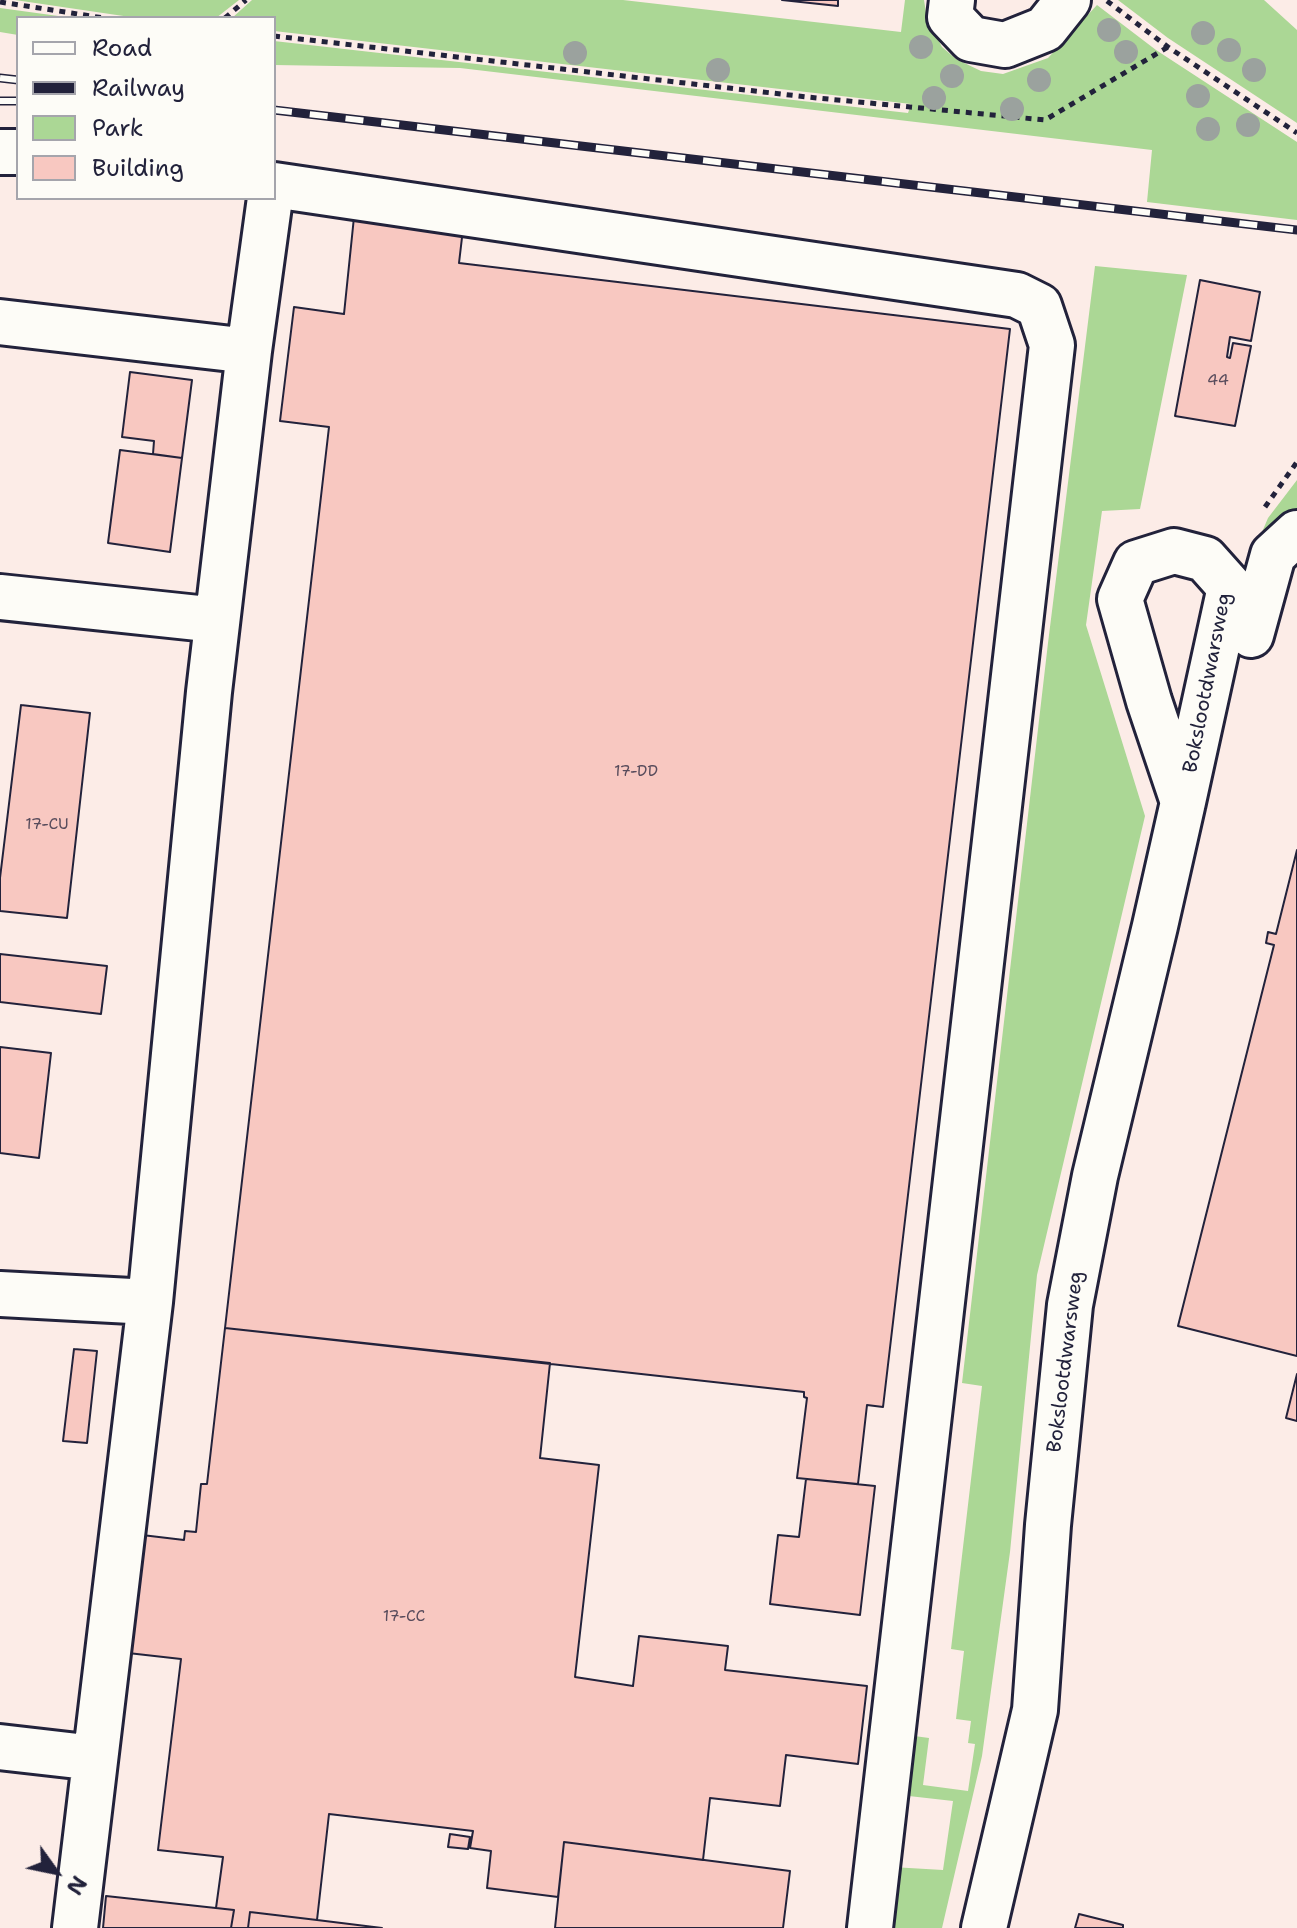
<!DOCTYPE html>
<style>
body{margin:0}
#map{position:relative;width:1297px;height:1928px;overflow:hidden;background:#fdfcf7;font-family:"Shantell Sans",sans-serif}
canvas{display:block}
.legend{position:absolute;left:16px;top:16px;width:260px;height:184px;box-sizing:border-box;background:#fdfcf7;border:2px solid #a5a5ac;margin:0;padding:10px 14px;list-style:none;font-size:24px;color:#22223b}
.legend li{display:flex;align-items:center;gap:16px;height:40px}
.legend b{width:40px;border:2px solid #a5a5ac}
.north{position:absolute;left:16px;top:1832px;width:80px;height:80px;-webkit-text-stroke:6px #fdfcf7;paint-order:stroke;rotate:123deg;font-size:22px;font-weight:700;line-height:32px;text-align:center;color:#22223b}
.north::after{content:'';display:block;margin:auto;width:28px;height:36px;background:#22223b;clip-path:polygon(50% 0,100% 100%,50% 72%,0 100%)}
</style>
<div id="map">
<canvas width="1297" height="1928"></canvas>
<ul class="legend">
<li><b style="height:10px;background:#fdfcf7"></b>Road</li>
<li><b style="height:10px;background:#22223b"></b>Railway</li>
<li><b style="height:22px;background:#abd795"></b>Park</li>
<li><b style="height:22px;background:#f8c8c1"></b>Building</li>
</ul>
<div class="north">N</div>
</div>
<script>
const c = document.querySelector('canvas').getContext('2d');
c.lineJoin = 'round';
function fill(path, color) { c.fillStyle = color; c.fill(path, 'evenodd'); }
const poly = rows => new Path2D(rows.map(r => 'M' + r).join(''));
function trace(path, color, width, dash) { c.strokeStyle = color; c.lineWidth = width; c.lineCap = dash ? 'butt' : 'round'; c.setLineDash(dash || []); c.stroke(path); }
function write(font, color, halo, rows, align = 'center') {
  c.font = font + ' "Shantell Sans",sans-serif'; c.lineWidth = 6; c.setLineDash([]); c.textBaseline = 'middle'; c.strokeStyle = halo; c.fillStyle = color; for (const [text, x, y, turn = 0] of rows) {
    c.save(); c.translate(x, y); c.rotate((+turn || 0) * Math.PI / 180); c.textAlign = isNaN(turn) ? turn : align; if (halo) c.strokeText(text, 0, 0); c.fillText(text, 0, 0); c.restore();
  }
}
const built = poly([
 [0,0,1297,0,1297,1928,0,1928],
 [18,18,274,18,274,198,18,198]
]);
const green = poly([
 [15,0,239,0,216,18,137,18],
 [252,0,623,0,901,32,905,0,924,0,927,19,942,47,956,59,981,71,1003,74,1048,58,1097,5,1156,50,1297,142,1297,220,1147,202,1152,150,460,68,274,65,274,41,908,113,911,104,274,31,274,18,232,18],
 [1118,0,1264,0,1297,30,1297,123,1168,38],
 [0,8,73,18,18,18,18,35,0,32],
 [1095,266,1187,275,1140,509,1102,511,1086,625,1145,816,1037,1275,1010,1552,982,1756,942,1928,893,1928,892,1867,943,1870,953,1801,900,1795,907,1735,929,1738,923,1785,968,1791,975,1744,968,1743,971,1721,956,1719,964,1651,951,1649,982,1386,962,1383,1048,643],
 [1297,480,1297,515,1257,544,1268,518]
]);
const building = poly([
 [782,0,838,0,838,6,782,0],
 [354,217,463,229,459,263,1010,329,883,1407,867,1405,858,1484,797,1478,807,1398,804,1397,804,1392,225,1328,329,427,280,421,294,307,344,314,354,217],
 [1200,280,1260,292,1251,341,1230,337,1227,357,1230,358,1233,343,1251,346,1235,426,1175,416,1200,280],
 [130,372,192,380,182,458,153,454,154,441,122,437,130,372],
 [120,450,182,458,170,552,108,543,120,450],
 [21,705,90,713,67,918,0,911,0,878,21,705],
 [1297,850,1297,1356,1178,1326,1274,945,1266,943,1268,932,1276,934,1297,850],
 [0,954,107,966,101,1014,0,1002,0,954],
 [0,1047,51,1053,39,1158,0,1153,0,1047],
 [225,1328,550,1363,540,1458,599,1465,575,1677,633,1686,639,1636,728,1646,725,1670,867,1686,858,1764,786,1755,780,1806,710,1798,703,1860,564,1842,558,1897,487,1888,491,1851,470,1848,473,1831,329,1814,317,1920,250,1912,248,1928,231,1928,234,1910,216,1908,223,1857,158,1850,181,1659,128,1653,142,1535,184,1540,185,1531,196,1532,201,1484,207,1484,225,1328],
 [74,1349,97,1351,87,1443,63,1441,74,1349],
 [1297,1374,1297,1421,1286,1418,1297,1374],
 [806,1479,875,1486,860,1615,770,1604,778,1535,799,1537,806,1479],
 [450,1834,470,1837,468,1849,448,1847,450,1834],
 [564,1842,790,1871,783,1928,555,1928,564,1842],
 [106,1896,234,1910,231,1928,103,1928,106,1896],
 [250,1912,317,1920,382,1928,248,1928,250,1912],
 [1079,1914,1123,1925,1123,1928,1075,1928,1079,1914]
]);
const path = poly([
 [1107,1,1168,47,1297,133],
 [0,2,104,18],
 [225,18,246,0],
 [274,36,807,97,1045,120,1168,47],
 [1265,507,1297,462]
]);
const minor = poly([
 [952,0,950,17,971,39,1005,45,1045,29,1068,0],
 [0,152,18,152],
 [274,185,1017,295,1039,306,1052,345,870,1928],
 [0,322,249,351],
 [0,597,217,620],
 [1251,635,1273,555,1297,533],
 [0,1294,150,1302],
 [0,1747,95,1758],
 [75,1928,150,1302,209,692,249,351,270,198],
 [984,1928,1035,1710,1048,1525,1070,1305,1095,1176,1155,926,1183,802,1230,587,1205,559,1174,551,1136,563,1120,599,1149,701,1183,802]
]);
const rail = poly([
 [0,78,18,80],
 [0,101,18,101],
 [274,110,1297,230]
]);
const trees = [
 [1109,30],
 [1203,33],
 [921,47],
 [1229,50],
 [1126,52],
 [575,53],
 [718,70],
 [1254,70],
 [952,76],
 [1039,80],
 [1198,96],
 [934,98],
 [1012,109],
 [1248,125],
 [1208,129]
];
const numberNames = [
 ["44",1218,381],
 ["17-DD",636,772],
 ["17-CU",47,825],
 ["17-CC",404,1617]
];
const streetNames = [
 ["Bokslootdwarsweg",1208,683,-79],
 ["Bokslootdwarsweg",1066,1362,-83]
];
fill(built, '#fcece7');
fill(green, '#abd795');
fill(building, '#f8c8c1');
trace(building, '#22223b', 2);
trace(minor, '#22223b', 50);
trace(path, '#22223b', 5, [6, 6]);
trace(minor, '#fdfcf7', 44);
trace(rail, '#22223b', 9);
trace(rail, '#fdfcf7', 6, [18]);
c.fillStyle = '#9ba29e';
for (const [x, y] of trees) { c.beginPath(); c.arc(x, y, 12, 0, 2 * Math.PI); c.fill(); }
write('16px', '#584c5c', null, numberNames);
write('20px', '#22223b', '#fdfcf7', streetNames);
</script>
